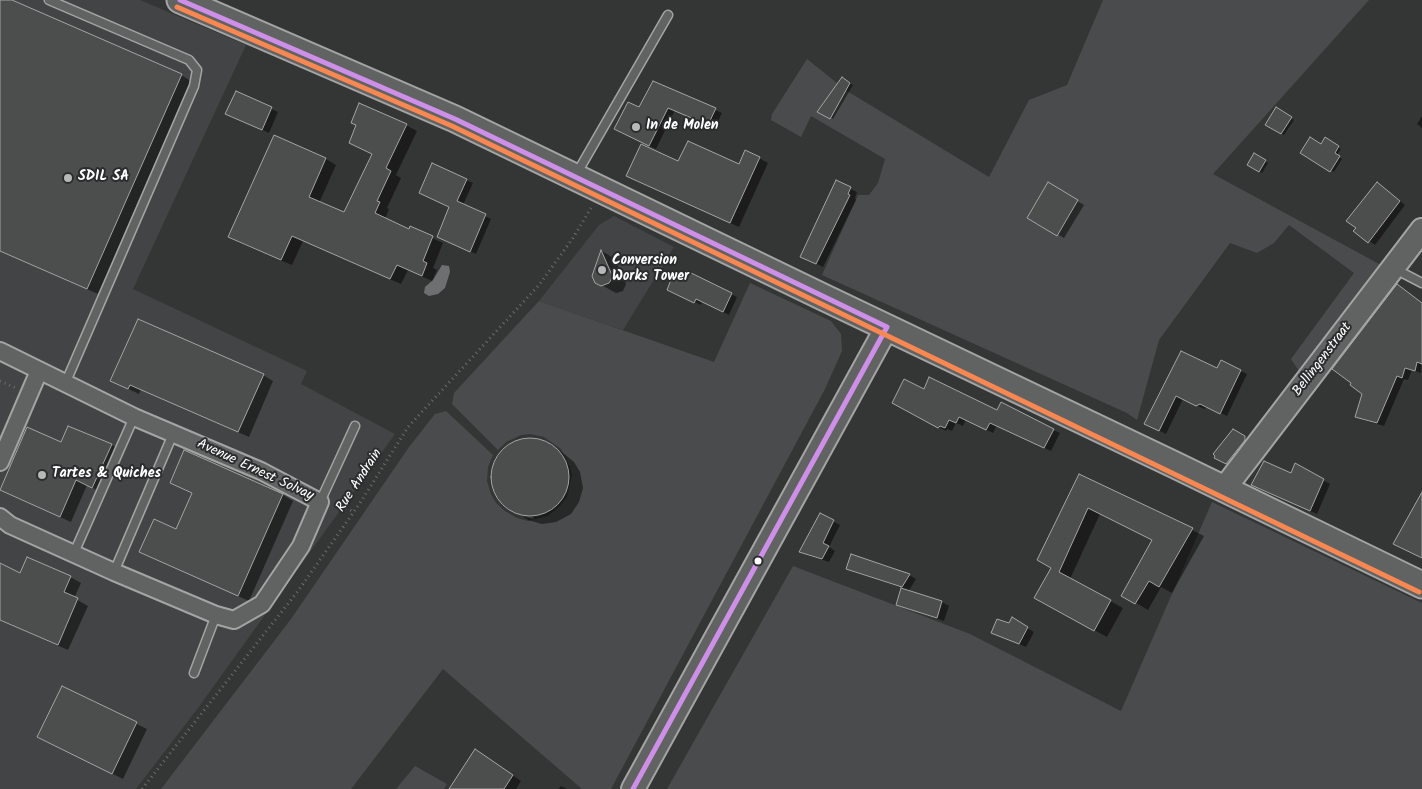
<!DOCTYPE html>
<style>
body{margin:0}
canvas{display:block;background:#343535}
</style>
<canvas width="1422" height="789"></canvas>
<script>
const c = document.querySelector('canvas').getContext('2d');
c.lineJoin = 'round';
function fill(path, color) { c.fillStyle = color; c.fill(path, 'evenodd'); }
const poly = rows => new Path2D(rows.map(r => 'M' + r).join(''));
function trace(path, color, width, dash) { c.strokeStyle = color; c.lineWidth = width; c.lineCap = dash ? 'butt' : 'round'; c.setLineDash(dash || []); c.stroke(path); }
function write(font, color, halo, rows, align = 'center') {
  c.font = font + ' Kalam,sans-serif'; c.lineWidth = 4; c.setLineDash([]); c.textBaseline = 'middle'; c.strokeStyle = halo; c.fillStyle = color; for (const [text, x, y, turn = 0] of rows) {
    c.save(); c.translate(x, y); c.rotate((+turn || 0) * Math.PI / 180); c.textAlign = isNaN(turn) ? turn : align; if (halo) c.strokeText(text, 0, 0); c.fillText(text, 0, 0); c.restore();
  }
}
const built = poly([
 [0,0,140,0,246,45,133,289,307,371,301,384,395,434,198,708,136,789,0,789],
 [614,216,674,247,623,330,539,301,599,225]
]);
const green = poly([
 [1103,0,1369,0,1213,174,1381,265,1299,371,1291,359,1354,273,1289,225,1274,243,1257,253,1230,243,1159,340,1137,420,1127,413,822,275,858,195,869,195,878,183,885,159,811,116,801,137,771,120,772,114,807,59,847,91,989,177,1029,100,1067,85],
 [750,283,831,321,841,334,842,351,825,389,611,789,582,789,443,669,351,789,161,789,291,619,409,447,435,414,446,411,493,455,488,467,487,481,491,494,496,503,505,511,517,518,528,521,548,516,560,506,567,497,572,475,570,467,561,449,544,437,530,434,521,435,506,442,498,450,452,404,454,393,539,301,714,362],
 [1212,502,1422,603,1422,789,667,789,793,566,970,634,1121,711],
 [415,766,447,784,444,789,396,789]
]);
const water = poly([
 [442,265,449,266,450,272,445,288,438,294,429,296,424,293,425,287,433,280]
]);
const shadow = poly([
 [0,0,9,0,181,75,191,81,98,294,0,251],
 [842,79,853,85,833,119,819,111],
 [654,83,722,113,715,128,675,110,656,149,622,133,639,109],
 [236,93,278,112,269,133,234,117],
 [1276,109,1294,120,1284,135,1267,124],
 [1422,116,1422,128,1417,124],
 [406,125,417,131,396,175,401,178,387,208,389,209,385,219,410,230,411,228,443,243,433,268,437,270,432,281,408,270,401,284,303,241,292,265,240,243,230,237,274,136,326,159,336,165,319,203,344,214],
 [1325,139,1341,149,1337,155,1342,159,1334,172,1302,152,1321,146],
 [1255,154,1268,163,1262,173,1248,164],
 [759,158,768,163,739,227,637,180,679,163,740,166],
 [466,180,473,183,463,205,491,219,476,254,438,237],
 [837,182,857,192,855,198,856,200,823,267,809,260],
 [1048,184,1084,205,1064,238,1029,218],
 [1383,187,1405,205,1375,245,1355,231],
 [602,251,615,259,626,284,623,291,616,293,596,282,593,276],
 [674,292,731,294,737,297,729,315,702,302,701,305],
 [1422,303,1421,373,1412,370,1408,380,1404,379,1384,426,1363,420,1357,416],
 [1182,353,1218,370,1222,362,1247,374,1227,416,1208,407,1204,409,1183,399,1166,434,1152,427],
 [263,375,273,381,249,437,141,389,139,394,112,381],
 [924,391,1053,430,1060,433,1051,451,997,425,993,433,966,419,963,426,956,423,952,431,947,429,946,431,893,402],
 [68,427,112,445,122,451,103,493,87,485,71,522,11,495,1,489,62,444],
 [1233,430,1252,441,1234,467,1222,461],
 [532,439,549,444,563,453,574,462,580,472,583,488,579,502,571,514,556,522,542,524,528,520,522,516,533,519,534,517,514,512,501,502,495,492,492,475,495,462,506,448,515,442],
 [185,452,283,495,293,501,249,601,151,557,141,552,177,531,193,494,171,483],
 [1296,465,1330,484,1317,514,1259,489,1292,474],
 [1079,475,1204,536,1172,593,1161,587,1148,610,1123,595,1153,540,1100,514,1070,579,1123,608,1107,637,1048,605,1052,568],
 [820,514,840,525,829,547,835,551,829,562,807,555,801,551],
 [0,565,21,574,70,577,81,583,74,598,88,606,68,650,0,620],
 [848,568,909,575,916,579,908,592,942,602,949,606,944,621,905,608,898,604,903,588,854,572],
 [1012,619,1034,632,1026,647,993,632,1009,624],
 [62,687,147,729,123,779,49,742],
 [484,756,521,781,516,789,452,789],
 [561,786,567,789,558,789]
]);
const building = poly([
 [0,0,12,0,182,74,87,289,0,251,0,0],
 [842,77,850,83,830,119,817,112,842,77],
 [653,81,716,108,708,125,668,108,649,146,614,129,628,102,639,107,653,81],
 [236,91,272,107,262,130,225,114,236,91],
 [359,103,407,124,386,168,391,171,377,201,380,202,375,213,409,229,410,226,433,236,423,261,427,263,422,276,397,265,390,279,292,236,281,260,228,237,274,135,326,158,309,197,344,212,372,154,349,143,356,125,351,123,359,103],
 [1276,107,1292,117,1281,134,1265,125,1276,107],
 [1310,137,1321,144,1325,137,1339,146,1335,153,1340,156,1330,172,1300,153,1310,137],
 [688,141,739,164,745,150,760,157,730,223,626,176,641,144,678,161,688,141],
 [1254,153,1266,160,1259,172,1247,165,1254,153],
 [432,163,467,179,457,201,486,214,470,252,437,237,449,207,419,193,432,163],
 [836,180,851,187,848,194,850,195,816,264,800,257,836,180],
 [1048,182,1078,200,1057,236,1027,218,1048,182],
 [1377,182,1400,201,1368,243,1353,231,1356,228,1346,221,1377,182],
 [601,250,612,275,611,280,609,283,601,286,595,283,592,276,601,250],
 [687,271,732,293,723,312,696,299,694,303,667,290,674,272,685,277,687,271],
 [1397,284,1422,303,1422,364,1417,362,1415,371,1405,368,1402,378,1397,376,1377,423,1355,417,1362,394,1350,385,1351,383,1332,369,1397,284],
 [138,319,264,374,238,432,130,385,128,389,110,381,138,319],
 [1181,351,1217,368,1221,360,1241,370,1220,414,1200,404,1196,406,1176,396,1159,431,1144,424,1181,351],
 [929,377,997,410,1001,402,1054,429,1044,448,990,423,986,430,959,417,956,423,949,420,945,428,940,426,938,428,892,403,904,379,924,389,929,377],
 [68,426,112,444,92,488,76,480,60,517,0,490,27,427,61,442,68,426],
 [1233,429,1245,436,1245,440,1226,464,1214,458,1215,456,1213,454,1233,429],
 '491 477a39 39 0 1 1 78 0a39 39 0 1 1-78 0Z',
 [184,450,283,494,238,596,139,552,154,519,176,529,192,493,170,483,184,450],
 [1264,461,1291,473,1295,463,1324,479,1310,511,1251,485,1264,461],
 [1079,474,1193,528,1159,587,1149,581,1135,604,1121,596,1152,540,1088,508,1059,572,1111,600,1094,631,1034,598,1051,568,1037,560,1079,474],
 [1422,492,1422,558,1393,544,1422,492],
 [820,513,834,520,823,543,829,546,822,559,799,552,820,513],
 [851,554,892,568,910,574,902,587,846,569,851,554],
 [27,557,71,576,64,592,78,598,58,645,0,620,0,563,20,573,27,557],
 [901,588,942,601,937,618,896,605,901,588],
 [1012,617,1028,627,1019,644,991,633,997,619,1009,623,1012,617],
 [62,686,137,722,112,774,37,737,62,686],
 [475,749,513,775,504,789,449,789,475,749]
]);
const path = poly([
 [0,381,16,388],
 [337,503,354,512],
 [142,789,298,591,360,503,408,427,539,285,573,238,591,208]
]);
const lane = poly([
 [49,0,189,60,197,70,194,86,65,384],
 [577,173,668,15],
 [1395,269,1422,283],
 [320,502,355,426],
 [74,553,134,417],
 [114,572,173,434],
 [194,673,216,615]
]);
const street = poly([
 [0,351,134,417,261,471,320,502,301,546,262,604,234,620,216,615,114,572,10,525,0,517],
 [0,462,39,371]
]);
const secondary = poly([
 [1224,489,1422,230],
 [633,789,887,327]
]);
const primary = poly([
 [180,0,455,119,823,297,1175,465,1422,585]
]);
const bus1 = poly([
 [180,0,455,119,887,327],
 [633,789,887,327]
]);
const bus2 = poly([
 [177,7,452,126,1419,592]
]);
const markers = [
 [636,127,5,"#b8b8b8"],
 [68,178,5,"#b8b8b8"],
 [602,270,5,"#b8b8b8"],
 [42,475,5,"#b8b8b8"],
 [758,561,4.5,"#fff"]
];
const poiNames = [
 ["In de Molen",646,127],
 ["SDIL SA",78,178],
 ["Conversion",612,262],
 ["Works Tower",612,278],
 ["Tartes & Quiches",52,475]
];
const streetNames = [
 ["Bellingenstraat",1323,360,-53],
 ["Avenue Ernest Solvay",255,471,25],
 ["Rue Andrain",360,481,-57]
];
fill(built, '#424445');
fill(green, '#494b4c');
fill(water, '#6d6f70');
fill(shadow, '#0007');
fill(building, '#4c4d4d');
trace(building, '#a4a4a4', 1);
trace(lane, '#a4a4a4', 11);
trace(street, '#a4a4a4', 20);
trace(secondary, '#a4a4a4', 26);
trace(primary, '#a4a4a4', 29);
trace(path, '#6b6c6c', 3, [1, 4]);
trace(lane, '#616262', 8);
trace(street, '#616262', 16);
trace(secondary, '#616262', 22);
trace(primary, '#616262', 25);
trace(bus1, '#ce8fe9', 5);
trace(bus2, '#f88751', 5);
for (const [x, y, r, color] of markers) { const dot = new Path2D(); dot.arc(x, y, r, 0, 2 * Math.PI); c.fillStyle = color; c.fill(dot); trace(dot, '#2a2d2e', 2); }
write('bold 14px', '#fff', '#2a2d2e', poiNames, 'left');
write('14px', '#fff', '#2a2d2e', streetNames);
</script>
